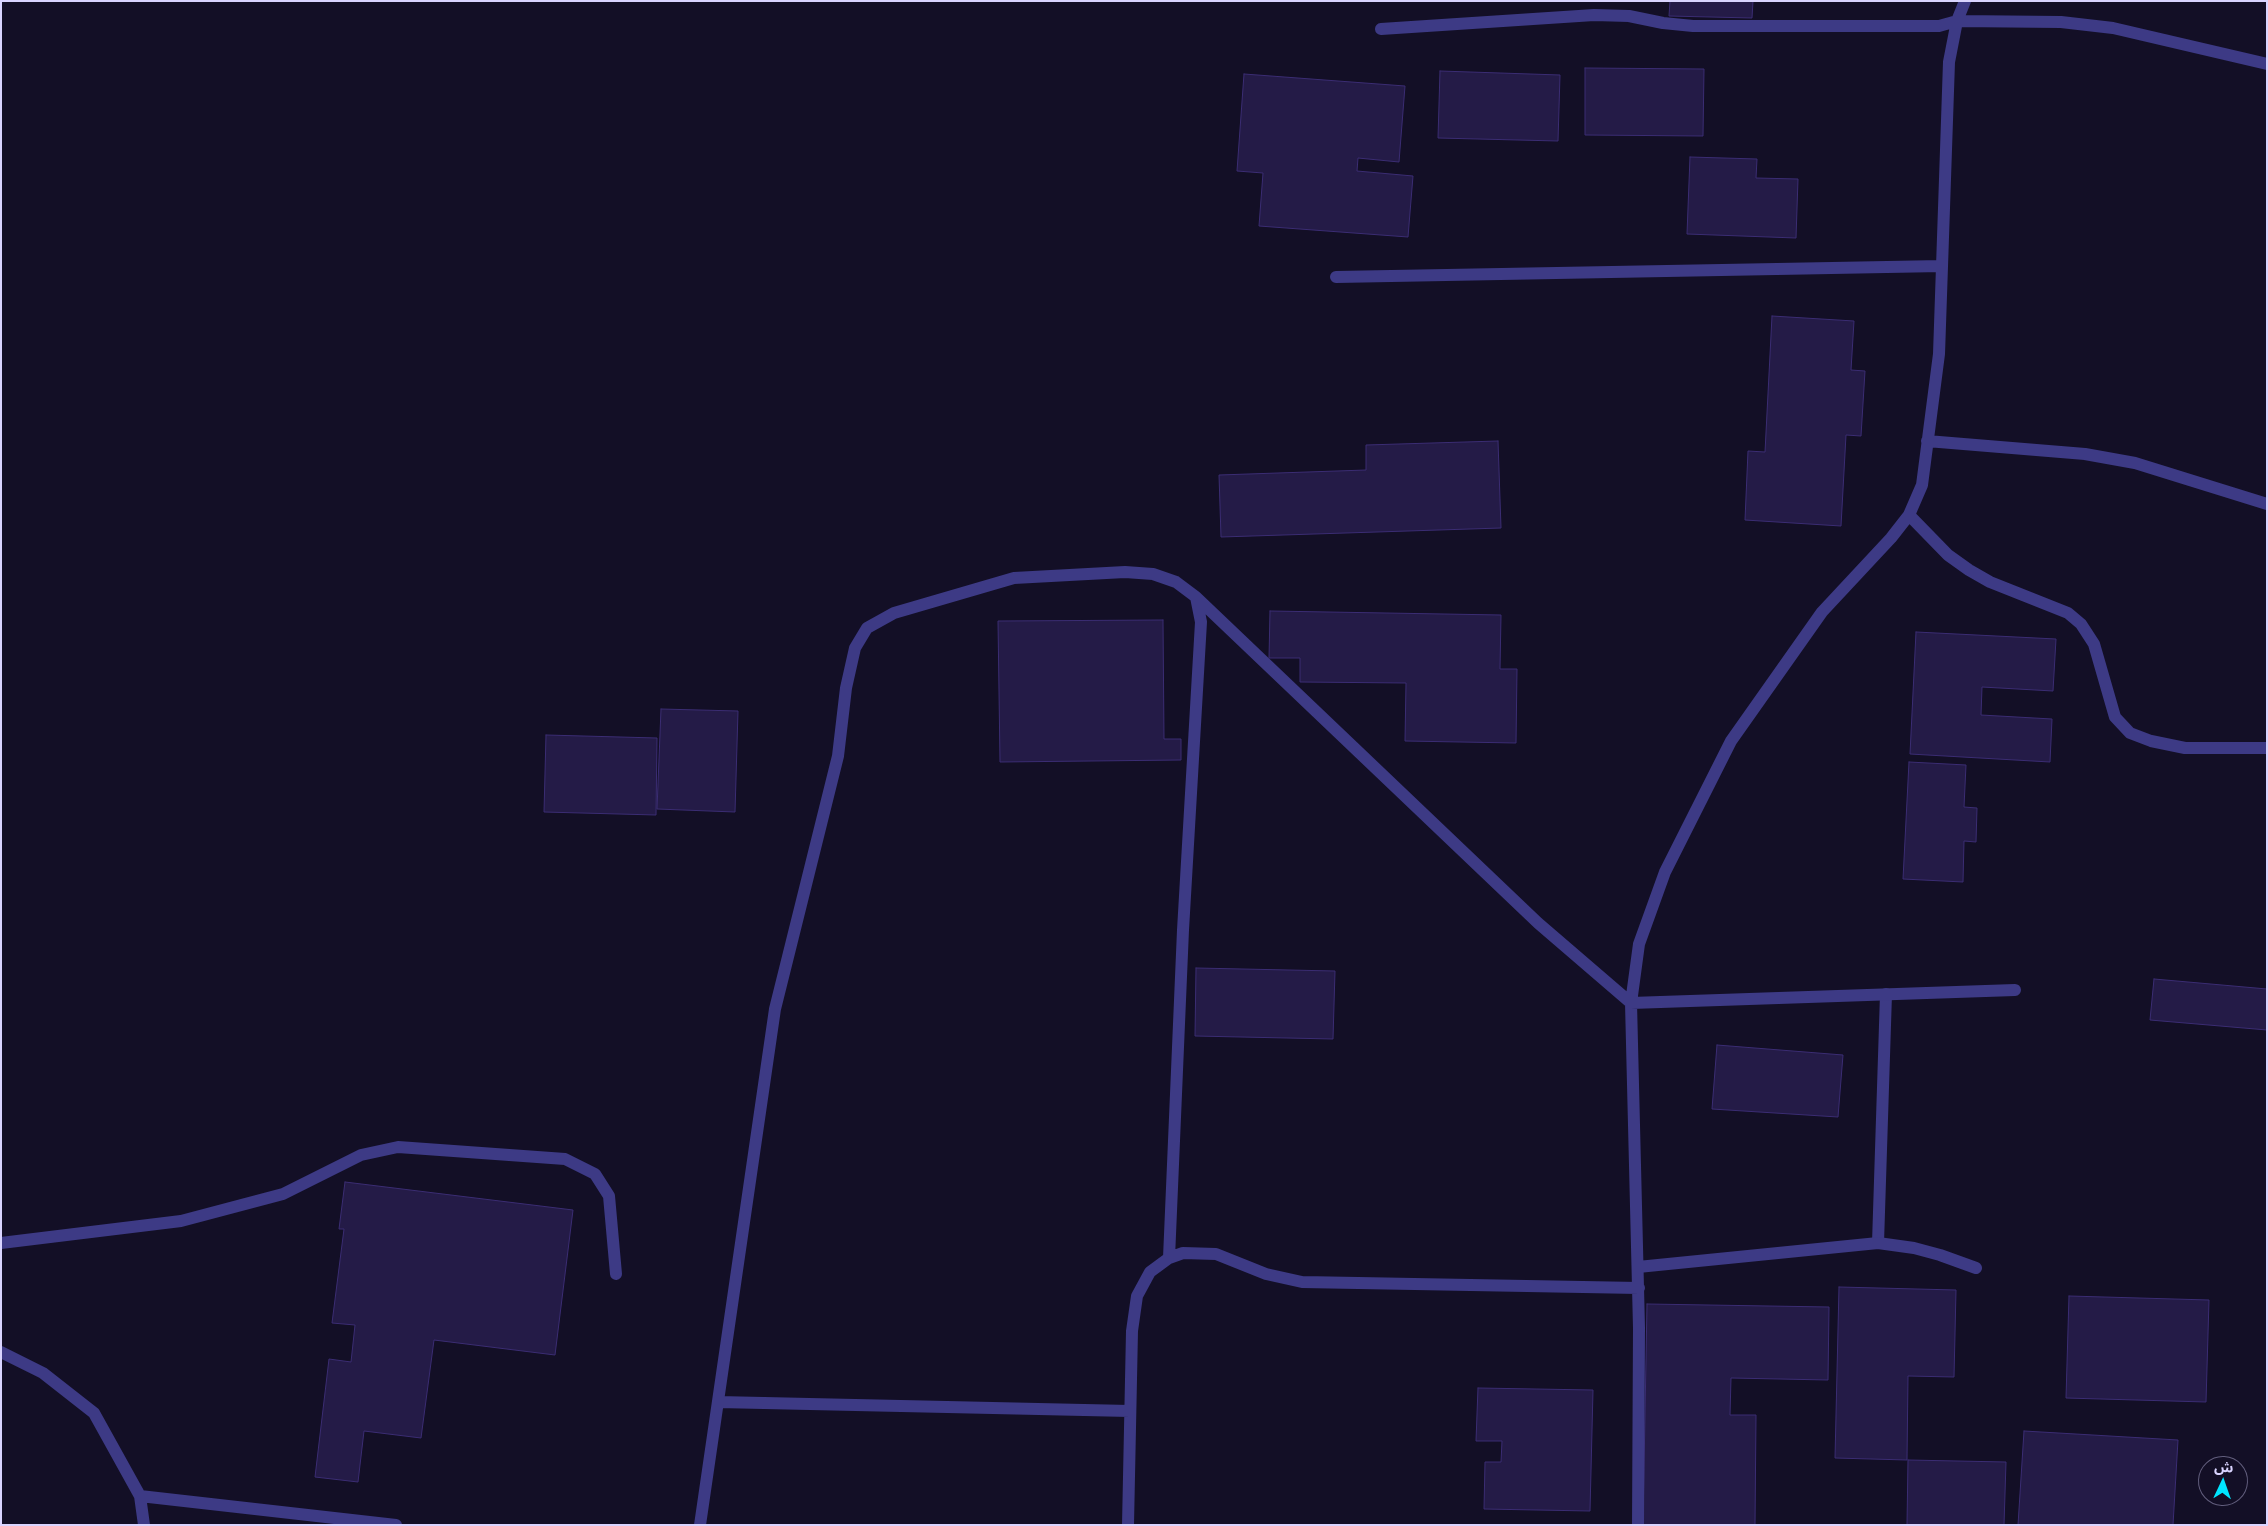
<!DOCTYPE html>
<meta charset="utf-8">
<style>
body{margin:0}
#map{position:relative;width:2268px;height:1526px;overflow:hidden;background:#130f26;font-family:Jost,"Noto Sans Arabic",sans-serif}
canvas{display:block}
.frame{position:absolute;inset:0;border:2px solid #d9d4ff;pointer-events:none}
.north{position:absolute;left:2198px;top:1456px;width:50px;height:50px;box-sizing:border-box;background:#130f26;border:1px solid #625e7d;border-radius:50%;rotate:3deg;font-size:14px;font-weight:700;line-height:20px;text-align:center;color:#d9d4ff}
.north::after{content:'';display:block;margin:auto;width:18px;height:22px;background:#00e5ff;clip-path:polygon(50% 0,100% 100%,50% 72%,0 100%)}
</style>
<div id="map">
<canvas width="2268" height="1526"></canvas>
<div class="frame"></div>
<div class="north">ش</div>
</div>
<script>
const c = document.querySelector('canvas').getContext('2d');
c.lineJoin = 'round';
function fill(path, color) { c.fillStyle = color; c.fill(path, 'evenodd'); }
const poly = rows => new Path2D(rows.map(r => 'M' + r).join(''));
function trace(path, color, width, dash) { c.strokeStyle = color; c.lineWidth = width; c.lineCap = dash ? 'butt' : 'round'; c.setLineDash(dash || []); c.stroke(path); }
const building = poly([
 [1670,1,1753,1,1752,18,1669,16,1670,1],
 [1585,68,1704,69,1703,136,1585,135,1585,68],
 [1440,71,1560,75,1558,141,1438,138,1440,71],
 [1244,74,1405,86,1399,162,1358,158,1357,171,1413,176,1408,237,1259,226,1263,173,1237,171,1244,74],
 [1690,157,1757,159,1756,178,1798,179,1796,238,1687,234,1690,157],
 [1772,316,1854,321,1851,370,1865,371,1861,436,1846,435,1841,526,1745,520,1748,451,1765,452,1772,316],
 [1498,441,1501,528,1221,537,1219,475,1366,470,1366,445,1498,441],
 [1270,611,1501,615,1500,669,1517,669,1516,743,1405,741,1406,683,1300,682,1300,658,1269,658,1270,611],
 [1163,620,1164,739,1181,739,1181,760,1000,762,998,621,1163,620],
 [1916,632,2056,639,2053,691,1982,687,1981,715,2052,719,2050,762,1910,754,1916,632],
 [661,709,738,711,735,812,657,809,661,709],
 [546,735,657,738,656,815,544,812,546,735],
 [1909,762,1966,765,1964,807,1977,808,1976,842,1964,841,1963,882,1903,879,1909,762],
 [1196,968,1335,971,1333,1039,1195,1036,1196,968],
 [2154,979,2267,989,2267,1030,2150,1020,2154,979],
 [1717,1045,1843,1055,1838,1117,1712,1109,1717,1045],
 [345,1182,573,1210,555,1355,434,1340,421,1438,364,1431,358,1482,315,1477,329,1359,351,1362,355,1325,332,1323,344,1229,339,1229,345,1182],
 [1839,1287,1956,1290,1954,1377,1908,1376,1907,1460,1835,1458,1839,1287],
 [2069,1296,2209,1300,2206,1402,2066,1398,2069,1296],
 [1647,1304,1829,1307,1828,1380,1731,1378,1730,1415,1756,1415,1755,1525,1643,1525,1647,1304],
 [1478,1388,1593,1390,1590,1511,1484,1509,1485,1462,1501,1462,1502,1441,1476,1441,1478,1388],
 [2024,1431,2178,1440,2173,1525,2018,1525,2024,1431],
 [1908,1460,2006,1462,2004,1525,1907,1525,1908,1460]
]);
const service = poly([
 [1878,1243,1886,994]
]);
const minor = poly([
 [1381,29,1594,15,1629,16,1663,23,1693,26,1939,26,1957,21,2061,22,2113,28,2267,64],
 [1336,277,1942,266],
 [1927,441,2085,454,2135,463,2267,504],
 [1909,515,1948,555,1969,570,1990,582,2068,613,2081,624,2094,644,2115,717,2130,733,2151,741,2185,748,2267,748],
 [1196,597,1538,923,1631,1003,2015,990],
 [1,1243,181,1221,283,1194,361,1155,398,1147,565,1159,595,1174,609,1196,616,1274],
 [1638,1267,1878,1243,1914,1248,1940,1255,1976,1268],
 [1,1352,43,1373,94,1413,140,1496,144,1525],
 [718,1402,1130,1411],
 [140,1496,396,1525],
 [700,1525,775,1009,838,756,846,688,855,648,867,628,894,613,1014,578,1125,572,1153,574,1176,582,1196,597,1201,622,1183,930,1169,1258],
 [1128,1525,1132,1331,1137,1296,1150,1272,1169,1258,1183,1253,1216,1254,1266,1274,1302,1282,1639,1288],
 [1638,1525,1639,1328,1631,1003,1639,944,1665,872,1731,741,1822,612,1891,538,1909,515,1922,485,1939,354,1949,62,1957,21,1965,1]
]);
fill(building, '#241b47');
trace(building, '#3b2d73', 1);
trace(service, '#3d3a85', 12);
trace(minor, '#3d3a85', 12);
</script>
